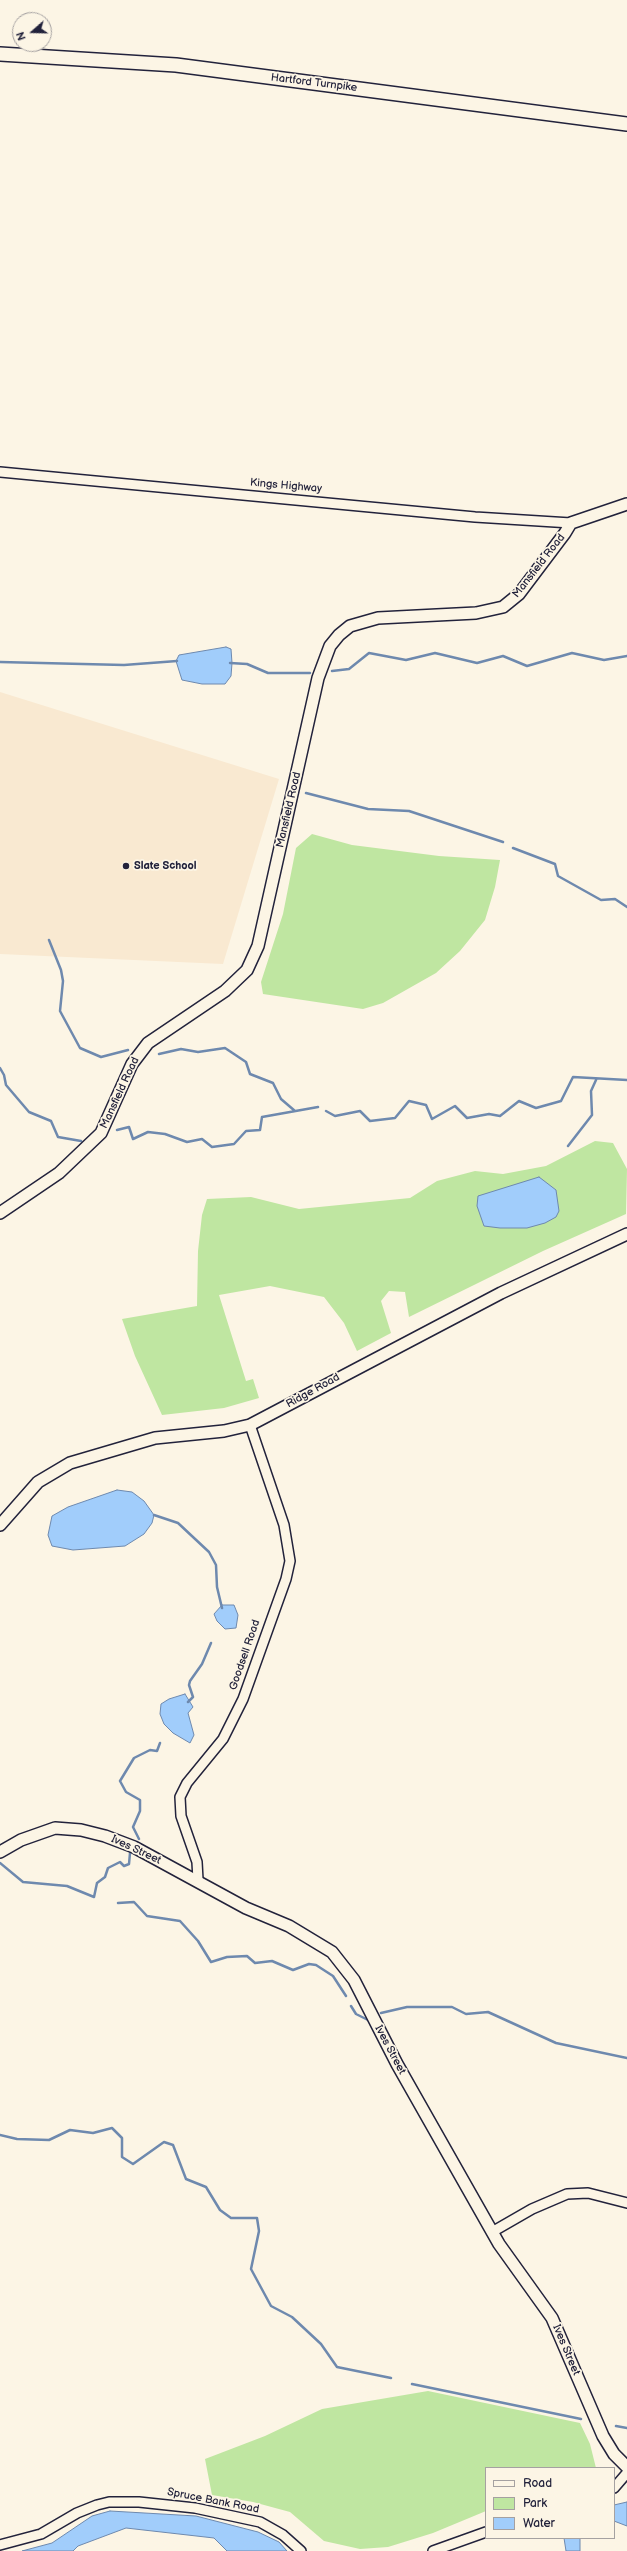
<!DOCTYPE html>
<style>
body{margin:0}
#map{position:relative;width:627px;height:2551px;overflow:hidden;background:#fcf5e5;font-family:"Balsamiq Sans",sans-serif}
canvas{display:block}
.legend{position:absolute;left:485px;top:2467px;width:130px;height:72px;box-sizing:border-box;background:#fcf5e5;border:1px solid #a5a1a1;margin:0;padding:5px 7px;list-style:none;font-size:12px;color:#22223b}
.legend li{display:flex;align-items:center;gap:8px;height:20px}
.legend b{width:20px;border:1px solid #a5a1a1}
.north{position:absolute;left:12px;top:12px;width:40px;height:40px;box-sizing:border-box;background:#fcf5e5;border:1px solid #a5a1a1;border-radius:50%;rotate:250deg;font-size:11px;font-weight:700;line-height:16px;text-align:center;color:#22223b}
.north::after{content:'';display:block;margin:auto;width:14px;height:18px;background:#22223b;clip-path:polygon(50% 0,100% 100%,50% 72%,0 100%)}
</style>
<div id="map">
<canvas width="627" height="2551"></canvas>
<ul class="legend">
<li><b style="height:5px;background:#fcf5e5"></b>Road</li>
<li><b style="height:11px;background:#bfe6a1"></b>Park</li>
<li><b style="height:11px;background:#a1cdfb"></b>Water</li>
</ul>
<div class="north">N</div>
</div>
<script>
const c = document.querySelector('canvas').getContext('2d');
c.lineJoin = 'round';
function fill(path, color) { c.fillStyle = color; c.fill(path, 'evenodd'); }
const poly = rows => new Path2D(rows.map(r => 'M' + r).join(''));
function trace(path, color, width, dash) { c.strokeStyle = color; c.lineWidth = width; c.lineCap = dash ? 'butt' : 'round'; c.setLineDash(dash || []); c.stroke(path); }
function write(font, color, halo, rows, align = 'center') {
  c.font = font + ' "Balsamiq Sans",sans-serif'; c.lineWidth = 3.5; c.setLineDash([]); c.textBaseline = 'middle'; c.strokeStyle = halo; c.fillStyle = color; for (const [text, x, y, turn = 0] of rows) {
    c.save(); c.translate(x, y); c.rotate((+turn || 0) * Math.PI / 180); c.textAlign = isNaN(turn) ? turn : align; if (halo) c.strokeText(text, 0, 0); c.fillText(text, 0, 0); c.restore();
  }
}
const built = poly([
 [0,692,279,779,223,964,0,954]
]);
const green = poly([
 [312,834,352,845,439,856,500,860,495,887,485,920,460,951,436,973,383,1003,363,1009,263,994,261,982,283,914,296,848],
 [595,1141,613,1143,627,1169,626,1214,543,1251,409,1317,405,1292,389,1291,381,1301,391,1333,357,1351,344,1323,324,1297,270,1286,219,1295,246,1381,253,1379,259,1398,224,1408,162,1415,135,1356,122,1319,197,1306,198,1251,202,1215,207,1199,251,1197,299,1209,410,1198,437,1181,475,1171,503,1174,546,1166],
 [428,2391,580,2423,590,2444,596,2468,486,2468,486,2511,433,2533,388,2547,360,2549,324,2541,290,2512,253,2502,212,2495,205,2459,265,2436,322,2409]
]);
const water = poly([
 [226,647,231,649,232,663,231,676,225,684,202,684,182,680,176,661,179,655,226,647],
 [539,1177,556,1190,559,1211,556,1217,545,1223,527,1228,500,1228,484,1226,477,1206,478,1196,539,1177],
 [117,1490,132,1492,144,1501,154,1515,152,1523,144,1534,125,1546,73,1550,52,1546,48,1535,52,1516,68,1507,117,1490],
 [222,1605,234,1605,238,1615,236,1628,225,1629,217,1621,214,1614,222,1605],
 [185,1694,193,1707,188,1713,194,1735,190,1743,173,1733,164,1724,160,1714,161,1704,169,1699,185,1694],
 [627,2502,627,2526,614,2521,614,2505,627,2502],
 [110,2511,196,2516,258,2532,279,2542,287,2551,227,2551,214,2538,126,2528,78,2546,73,2551,22,2551,52,2543,92,2516,110,2511],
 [564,2538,580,2538,580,2551,566,2551,564,2538]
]);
const stream = poly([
 [0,662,124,665,177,661],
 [230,663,247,664,268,673,310,673],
 [332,671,349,669,369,653,406,660,435,653,477,663,503,656,527,666,572,653,604,660,627,656],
 [306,793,368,809,409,811,503,842],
 [513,848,555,864,558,876,601,900,615,899,627,907],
 [49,940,61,970,63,981,60,1011,80,1048,101,1057,128,1050],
 [159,1054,181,1049,198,1052,225,1048,246,1062,250,1074,273,1083,281,1099,295,1111],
 [0,1068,4,1075,6,1085,29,1112,51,1121,58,1137,81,1141],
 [326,1111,335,1116,360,1111,370,1121,395,1118,409,1101,426,1105,432,1119,455,1106,467,1118,489,1114,500,1116,519,1101,536,1108,561,1101,573,1077,627,1080],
 [117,1130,129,1127,133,1139,148,1132,165,1134,187,1142,202,1139,212,1147,234,1144,246,1131,260,1130,262,1117,318,1107],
 [568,1146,592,1115,591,1091,596,1080],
 [154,1515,178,1523,209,1552,216,1565,217,1587,222,1608],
 [188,1702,193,1697,189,1685,190,1681,202,1664,211,1643],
 [139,1839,133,1827,140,1811,140,1800,126,1792,120,1781,134,1758,150,1750,157,1751,160,1743],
 [0,1863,23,1882,67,1886,94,1897,97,1883,105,1877,108,1868,120,1862,124,1866,129,1864,130,1853],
 [118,1903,134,1902,147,1916,180,1921,198,1941,211,1962,227,1957,247,1956,255,1963,272,1961,293,1970,309,1964,316,1965,333,1976,346,1996],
 [351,2006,356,2014,368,2020],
 [381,2013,407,2007,452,2007,466,2014,488,2012,556,2043,627,2058],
 [0,2135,17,2139,49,2140,70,2130,93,2133,112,2128,122,2138,122,2157,133,2164,164,2142,173,2145,186,2179,206,2187,220,2210,231,2218,257,2218,259,2231,251,2269,271,2306,292,2317,321,2344,337,2367,391,2378],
 [412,2384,581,2419],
 [616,2426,627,2428]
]);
const minor = poly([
 [0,472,475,517,571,523],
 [198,1880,197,1862,181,1816,180,1797,187,1783,223,1739,243,1699,286,1579,290,1561,284,1525,250,1425],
 [492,2232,532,2209,567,2194,588,2193,627,2203],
 [614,2488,627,2473],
 [0,2545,41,2534,77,2513,97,2505,109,2502,139,2502,195,2508,260,2522,283,2535,301,2551],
 [433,2551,486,2532]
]);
const tertiary = poly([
 [0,1213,59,1173,101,1133,132,1064,148,1043,225,991,247,970,258,946,318,678,330,646,339,635,350,626,378,618,476,613,503,607,519,594,565,533,571,523,627,504],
 [0,1525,38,1482,70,1463,155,1438,224,1431,250,1425,501,1293,627,1234],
 [0,1852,21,1840,55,1828,81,1830,105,1836,134,1847,246,1908,289,1926,332,1952,354,1980,397,2064,499,2244,552,2318,603,2436,614,2454,627,2467]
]);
const secondary = poly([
 [0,54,176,65,627,124]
]);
const markers = [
 [126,866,4,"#22223b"]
];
const streetNames = [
 ["Hartford Turnpike",314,83,7],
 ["Kings Highway",286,486,5],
 ["Mansfield Road",539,566,-52],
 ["Mansfield Road",289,810,-77],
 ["Mansfield Road",120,1093,-65],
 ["Ridge Road",313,1391,-29],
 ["Goodsell Road",245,1655,-71],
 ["Ives Street",136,1850,25],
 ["Ives Street",390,2050,62],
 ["Ives Street",566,2350,67],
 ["Spruce Bank Road",213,2501,11]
];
const poiNames = [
 ["Slate School",134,866]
];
fill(built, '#f9e9d1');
fill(green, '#bfe6a1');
fill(water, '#a1cdfb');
trace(water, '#6e89ae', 1);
trace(stream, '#6e89ae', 2.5);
trace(minor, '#22223b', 12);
trace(tertiary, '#22223b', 14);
trace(secondary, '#22223b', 16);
trace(minor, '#fcf5e5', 9);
trace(tertiary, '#fcf5e5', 11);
trace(secondary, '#fcf5e5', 13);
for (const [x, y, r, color] of markers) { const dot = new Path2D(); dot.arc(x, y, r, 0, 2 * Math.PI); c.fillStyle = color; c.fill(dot); trace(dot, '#fcf5e5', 1.5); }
write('11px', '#22223b', '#fcf5e5', streetNames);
write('bold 11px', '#22223b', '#fcf5e5', poiNames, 'left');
</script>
